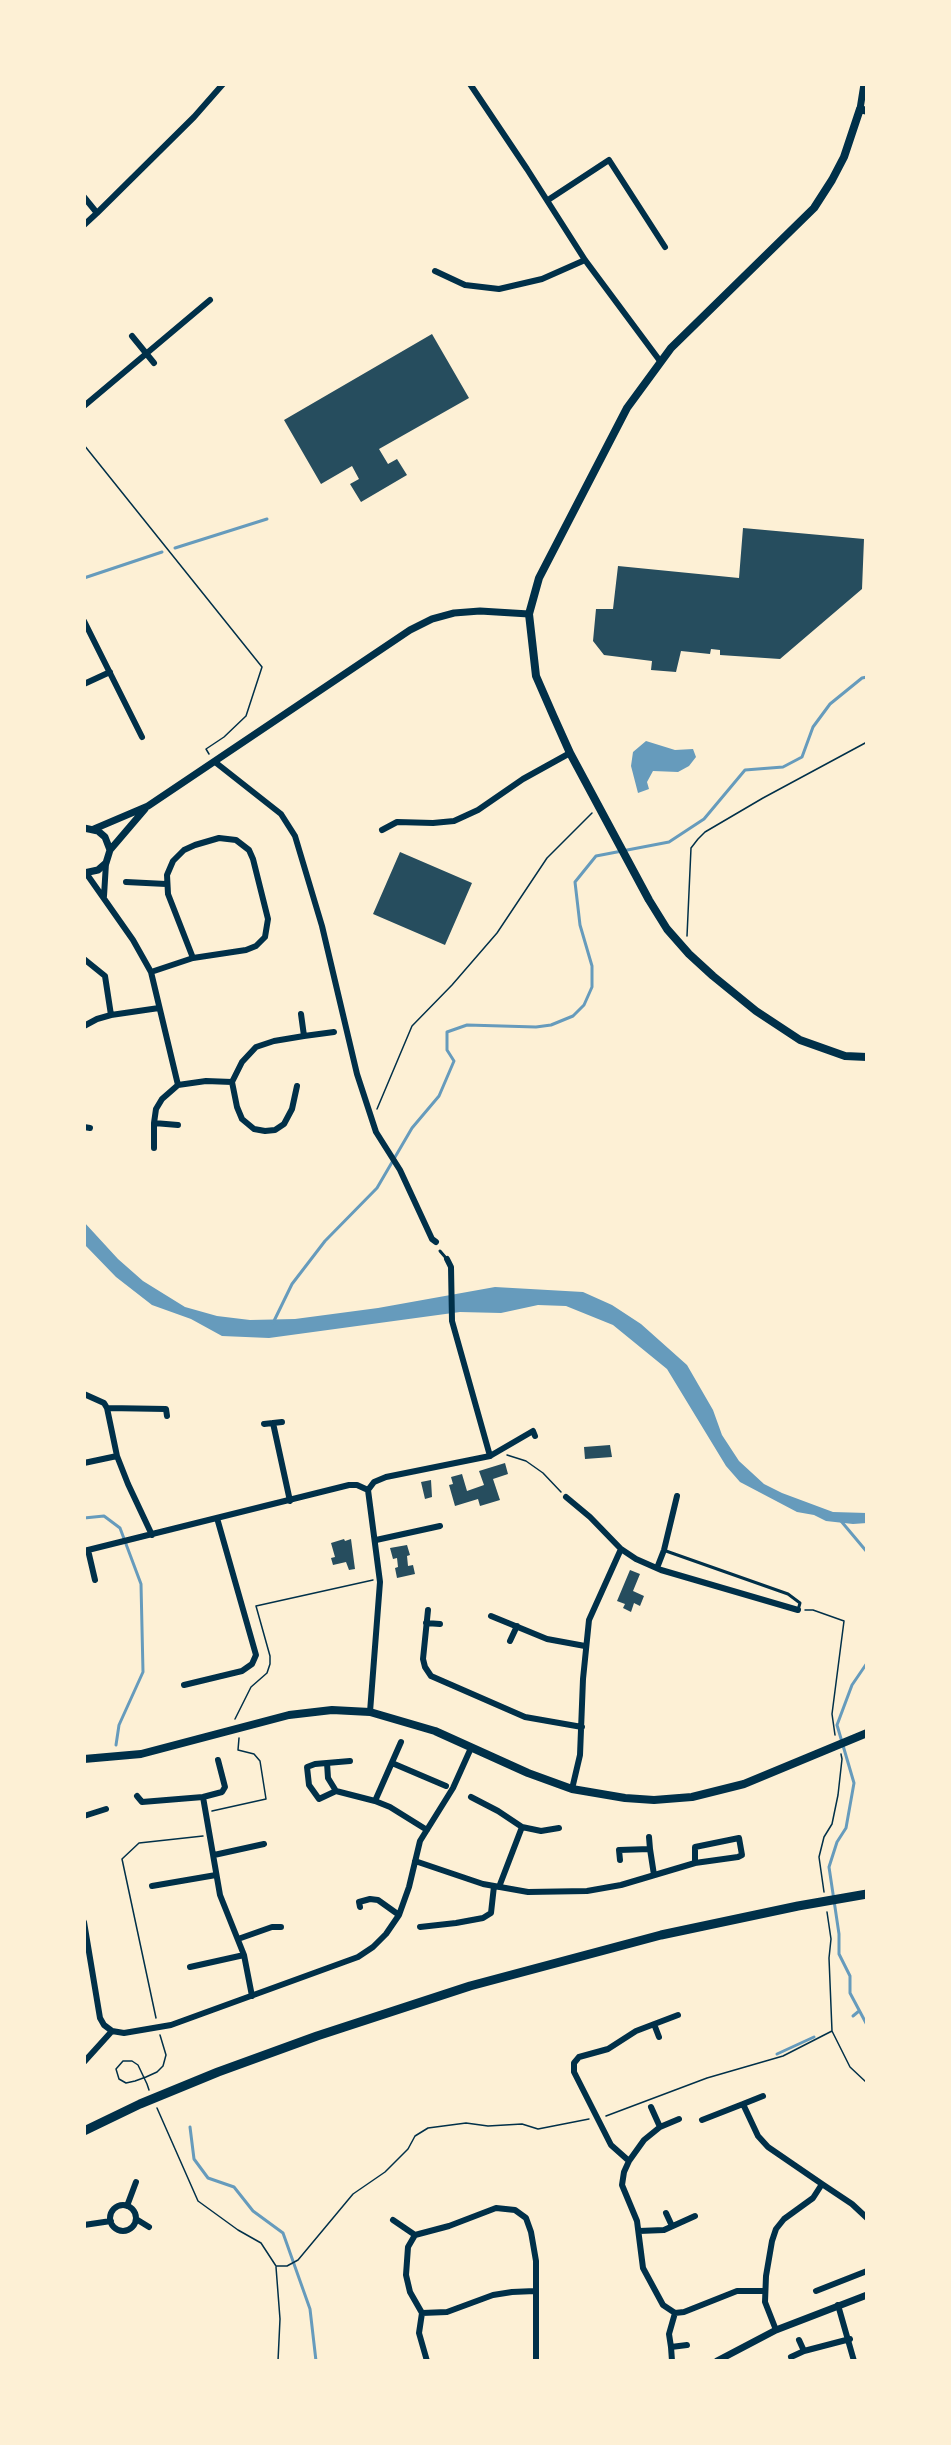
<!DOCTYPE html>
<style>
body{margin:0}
#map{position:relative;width:951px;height:2445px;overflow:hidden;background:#fdf0d5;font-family:Barlow,sans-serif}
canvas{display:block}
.frame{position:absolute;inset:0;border:86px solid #fdf0d5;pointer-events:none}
</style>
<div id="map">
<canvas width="951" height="2445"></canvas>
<div class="frame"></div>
</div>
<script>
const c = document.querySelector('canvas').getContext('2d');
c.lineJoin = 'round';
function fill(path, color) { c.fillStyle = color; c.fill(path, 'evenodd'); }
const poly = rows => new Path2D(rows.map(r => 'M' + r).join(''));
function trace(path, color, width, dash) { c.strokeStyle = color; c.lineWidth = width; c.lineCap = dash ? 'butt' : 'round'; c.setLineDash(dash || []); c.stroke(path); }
const water = poly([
 [646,741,675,750,693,749,696,757,689,766,678,772,653,771,647,782,649,789,638,793,631,766,633,752],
 [84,1222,118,1259,143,1281,185,1307,217,1316,250,1320,295,1319,378,1308,495,1287,583,1292,612,1305,641,1324,687,1365,713,1410,722,1435,739,1461,764,1484,782,1493,833,1512,867,1513,867,1523,853,1524,826,1521,814,1515,797,1512,740,1482,726,1466,667,1369,613,1325,566,1306,538,1305,501,1313,460,1312,269,1338,222,1336,191,1319,152,1305,116,1277,84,1244]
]);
const stream = poly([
 [175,548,267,519],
 [84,578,162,552],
 [273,1323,292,1284,325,1241,377,1188,412,1128,439,1096,454,1061,447,1050,447,1032,467,1025,536,1027,551,1025,573,1016,584,1005,592,987,592,966,580,925,575,882,596,856,669,842,704,819,745,770,783,767,802,757,813,727,830,704,862,678,867,677],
 [84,1518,104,1516,120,1528,141,1584,143,1672,119,1725,116,1745],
 [841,1521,867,1552],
 [867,1663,852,1685,837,1725,854,1783,846,1828,837,1842,829,1867,839,1934,839,1954,850,1976,850,1993,867,2025],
 [853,2016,859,2011],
 [777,2054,814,2037],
 [190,2127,194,2159,208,2178,234,2187,253,2211,283,2233,310,2309,316,2361]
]);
const building = poly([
 [432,334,469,398,379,449,388,464,397,459,407,475,361,502,350,484,359,479,352,466,321,484,284,420],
 [743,528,864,539,862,589,780,659,720,655,720,650,711,649,710,654,681,651,676,672,651,670,652,661,604,655,593,641,596,609,613,609,618,566,739,578],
 [400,852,472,883,445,945,373,914],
 [610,1445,612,1457,585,1459,584,1447],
 [505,1463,508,1474,493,1479,500,1500,480,1506,478,1499,455,1506,449,1485,453,1484,451,1477,462,1474,467,1491,484,1485,479,1471],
 [431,1480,432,1497,425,1499,421,1482],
 [344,1539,345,1541,351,1539,355,1569,349,1570,346,1562,333,1565,331,1558,335,1557,331,1543],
 [407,1545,410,1555,407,1556,408,1566,413,1565,415,1574,397,1578,395,1568,398,1567,397,1558,393,1559,390,1548],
 [630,1570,640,1574,633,1591,644,1596,640,1606,634,1603,631,1612,623,1608,625,1604,617,1601]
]);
const path = poly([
 [84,445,262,667,246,716,224,737,206,749,209,754],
 [687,936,691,848,698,839,705,832,763,798,867,742],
 [377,1109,412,1026,452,985,497,933,547,858,592,813],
 [507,1455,526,1461,543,1473,561,1492],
 [805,1610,813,1610,844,1621,832,1714,835,1735],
 [235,1719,251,1687,267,1673,270,1664,270,1656,256,1606,373,1580],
 [212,1811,266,1799,260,1761,254,1754,238,1750,239,1738],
 [824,1892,819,1857,824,1837,832,1824,838,1795,842,1759,841,1754],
 [827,1912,831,1939,829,1958,832,2031,850,2067,867,2083],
 [156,2018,122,1859,139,1843,203,1836],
 [149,2090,147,2084,138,2065,132,2061,123,2061,116,2069,119,2079,126,2083,135,2081,146,2077,157,2072,163,2066,166,2055,160,2035],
 [157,2108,198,2201,238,2230,261,2243,276,2266],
 [606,2116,707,2078,783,2056,832,2031],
 [277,2266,287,2266,298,2260,353,2194,385,2172,408,2149,415,2136,428,2128,466,2123,488,2126,522,2124,538,2129,589,2119],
 [276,2267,280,2319,278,2361]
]);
const service = poly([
 [440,1251,446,1258],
 [666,1551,788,1594,800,1603,798,1610]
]);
const minor = poly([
 [470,84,527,169,585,260,660,361],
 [84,197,97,213,194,117,223,84],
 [548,200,609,160,665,247],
 [84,225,97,213],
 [435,271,465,285,499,289,542,279,585,260],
 [132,336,154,363],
 [84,406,210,300],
 [84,621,142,737],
 [84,684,110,672],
 [215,762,281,814,295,836,322,926,357,1074,376,1132,400,1170,432,1239,436,1242],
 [382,830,397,822,433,823,454,821,478,810,523,779,570,753],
 [86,873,133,940,151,972,178,1085,206,1081,232,1082,242,1062,256,1047,274,1041,304,1036,301,1014],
 [126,882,166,884],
 [104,896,106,863],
 [84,959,105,976,111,1015],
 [151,972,193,958,168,894,167,875,173,861,184,850,195,845,219,838,236,840,249,850,253,859,268,919,265,937,256,946,246,950,193,958],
 [84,1026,97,1019,111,1015,159,1008],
 [304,1036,334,1032],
 [232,1082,237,1107,242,1119,254,1129,265,1131,275,1130,284,1124,292,1109,297,1086],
 [178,1085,162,1099,156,1109,154,1123,178,1125],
 [84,1127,90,1128],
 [154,1148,154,1123],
 [447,1259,451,1267,452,1321,490,1456],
 [84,1394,104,1403,107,1408],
 [273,1423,290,1501],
 [264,1424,282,1422],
 [84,1463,117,1456],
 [368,1490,380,1582,370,1712],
 [368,1490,374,1482,386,1477,490,1456,533,1431,535,1436],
 [566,1497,590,1517,621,1549,636,1559,661,1570,798,1610],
 [152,1535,128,1484,117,1456,107,1408,166,1409,167,1416],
 [376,1540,440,1526],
 [88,1550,95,1580],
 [84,1551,349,1485,357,1485,368,1490],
 [657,1568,664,1550,677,1496],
 [428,1610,423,1659,425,1667,431,1676,525,1717,582,1727],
 [491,1616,547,1639,585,1646],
 [426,1623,440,1624],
 [510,1641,517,1626],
 [184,1685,242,1671,252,1664,256,1655,217,1518],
 [350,1761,315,1764,307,1767,309,1785,319,1799,336,1791,375,1801,390,1807,427,1830],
 [327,1763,328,1778,336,1791],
 [392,1763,446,1786],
 [572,1789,580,1755,583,1679,589,1620,621,1549],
 [137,1796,142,1802,203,1797,222,1792,225,1787,218,1760],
 [203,1797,220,1895,244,1955,252,1996],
 [471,1797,498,1811,522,1827,499,1887],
 [375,1801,401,1742],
 [84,1816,106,1809],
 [522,1827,541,1831,559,1828],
 [649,1837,650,1849],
 [214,1855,264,1844],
 [620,1860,619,1850,650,1849,654,1875],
 [415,1861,483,1884,528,1892,587,1891,621,1885,695,1863,695,1847,739,1838,742,1855,738,1857,695,1863],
 [152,1886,216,1875],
 [360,1907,359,1902,370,1899,378,1900,399,1915],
 [84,1922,100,2018,104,2025,112,2031,124,2033,171,2025,358,1957,373,1947,386,1934,399,1915,409,1887,420,1841,453,1788,471,1748],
 [420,1927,456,1923,483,1918,491,1913,494,1886],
 [238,1939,272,1927,281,1927],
 [190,1967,244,1955],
 [678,2015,636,2031,608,2049,579,2057,574,2063,574,2072,611,2145,629,2161,624,2172,622,2185,637,2221,643,2268,663,2305,675,2313,684,2312,737,2291,765,2291],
 [654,2024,659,2037],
 [84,2062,112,2031],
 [743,2104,763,2096],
 [651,2107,660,2127],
 [702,2120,743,2104,758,2136,768,2147,822,2184,813,2198,784,2219,776,2229,772,2241,766,2276,765,2302,776,2330],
 [629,2161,644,2140,660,2127,679,2119],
 [822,2184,852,2204,867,2218],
 '110 2218a13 13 0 1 1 26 0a13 13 0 1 1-26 0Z',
 [127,2206,136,2182],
 [666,2213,672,2226],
 [136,2219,149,2227],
 [393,2220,415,2235],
 [84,2225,111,2221],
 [639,2231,664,2230,695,2216],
 [816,2291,867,2271],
 [838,2305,854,2361],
 [422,2313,447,2312,493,2295,512,2292,535,2291],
 [675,2313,669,2334,671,2347,687,2345],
 [799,2340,804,2351],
 [671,2347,672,2361],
 [791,2357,804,2351,850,2339],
 [427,2361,419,2333,422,2313,410,2292,406,2275,408,2247,415,2235,449,2226,496,2208,515,2210,526,2218,531,2232,536,2261,536,2361]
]);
const tertiary = poly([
 [860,109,864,84],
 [84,828,98,831,105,837,110,850,106,863,98,870,84,873],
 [94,829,148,806,410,630,432,619,454,613,480,611,529,614],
 [110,850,145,809],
 [717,2361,776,2330,867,2295]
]);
const secondary = poly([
 [867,111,860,109,844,157,832,180,814,208,671,348,627,408,539,578,529,614,536,676,553,715,570,753,649,900,667,929,689,954,713,976,756,1011,800,1040,845,1056,867,1057],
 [84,1759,141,1754,289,1715,332,1710,370,1712,435,1731,528,1773,572,1789,625,1798,654,1800,692,1797,744,1784,867,1733]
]);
const primary = poly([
 [84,2131,140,2104,218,2072,317,2036,470,1986,661,1935,798,1906,867,1894]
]);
fill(water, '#669bbc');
trace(stream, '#669bbc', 3);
fill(building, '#264d5e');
trace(path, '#003049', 1.5);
trace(service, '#003049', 3);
trace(minor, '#003049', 6);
trace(tertiary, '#003049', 7);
trace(secondary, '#003049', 8);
trace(primary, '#003049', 9);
</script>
